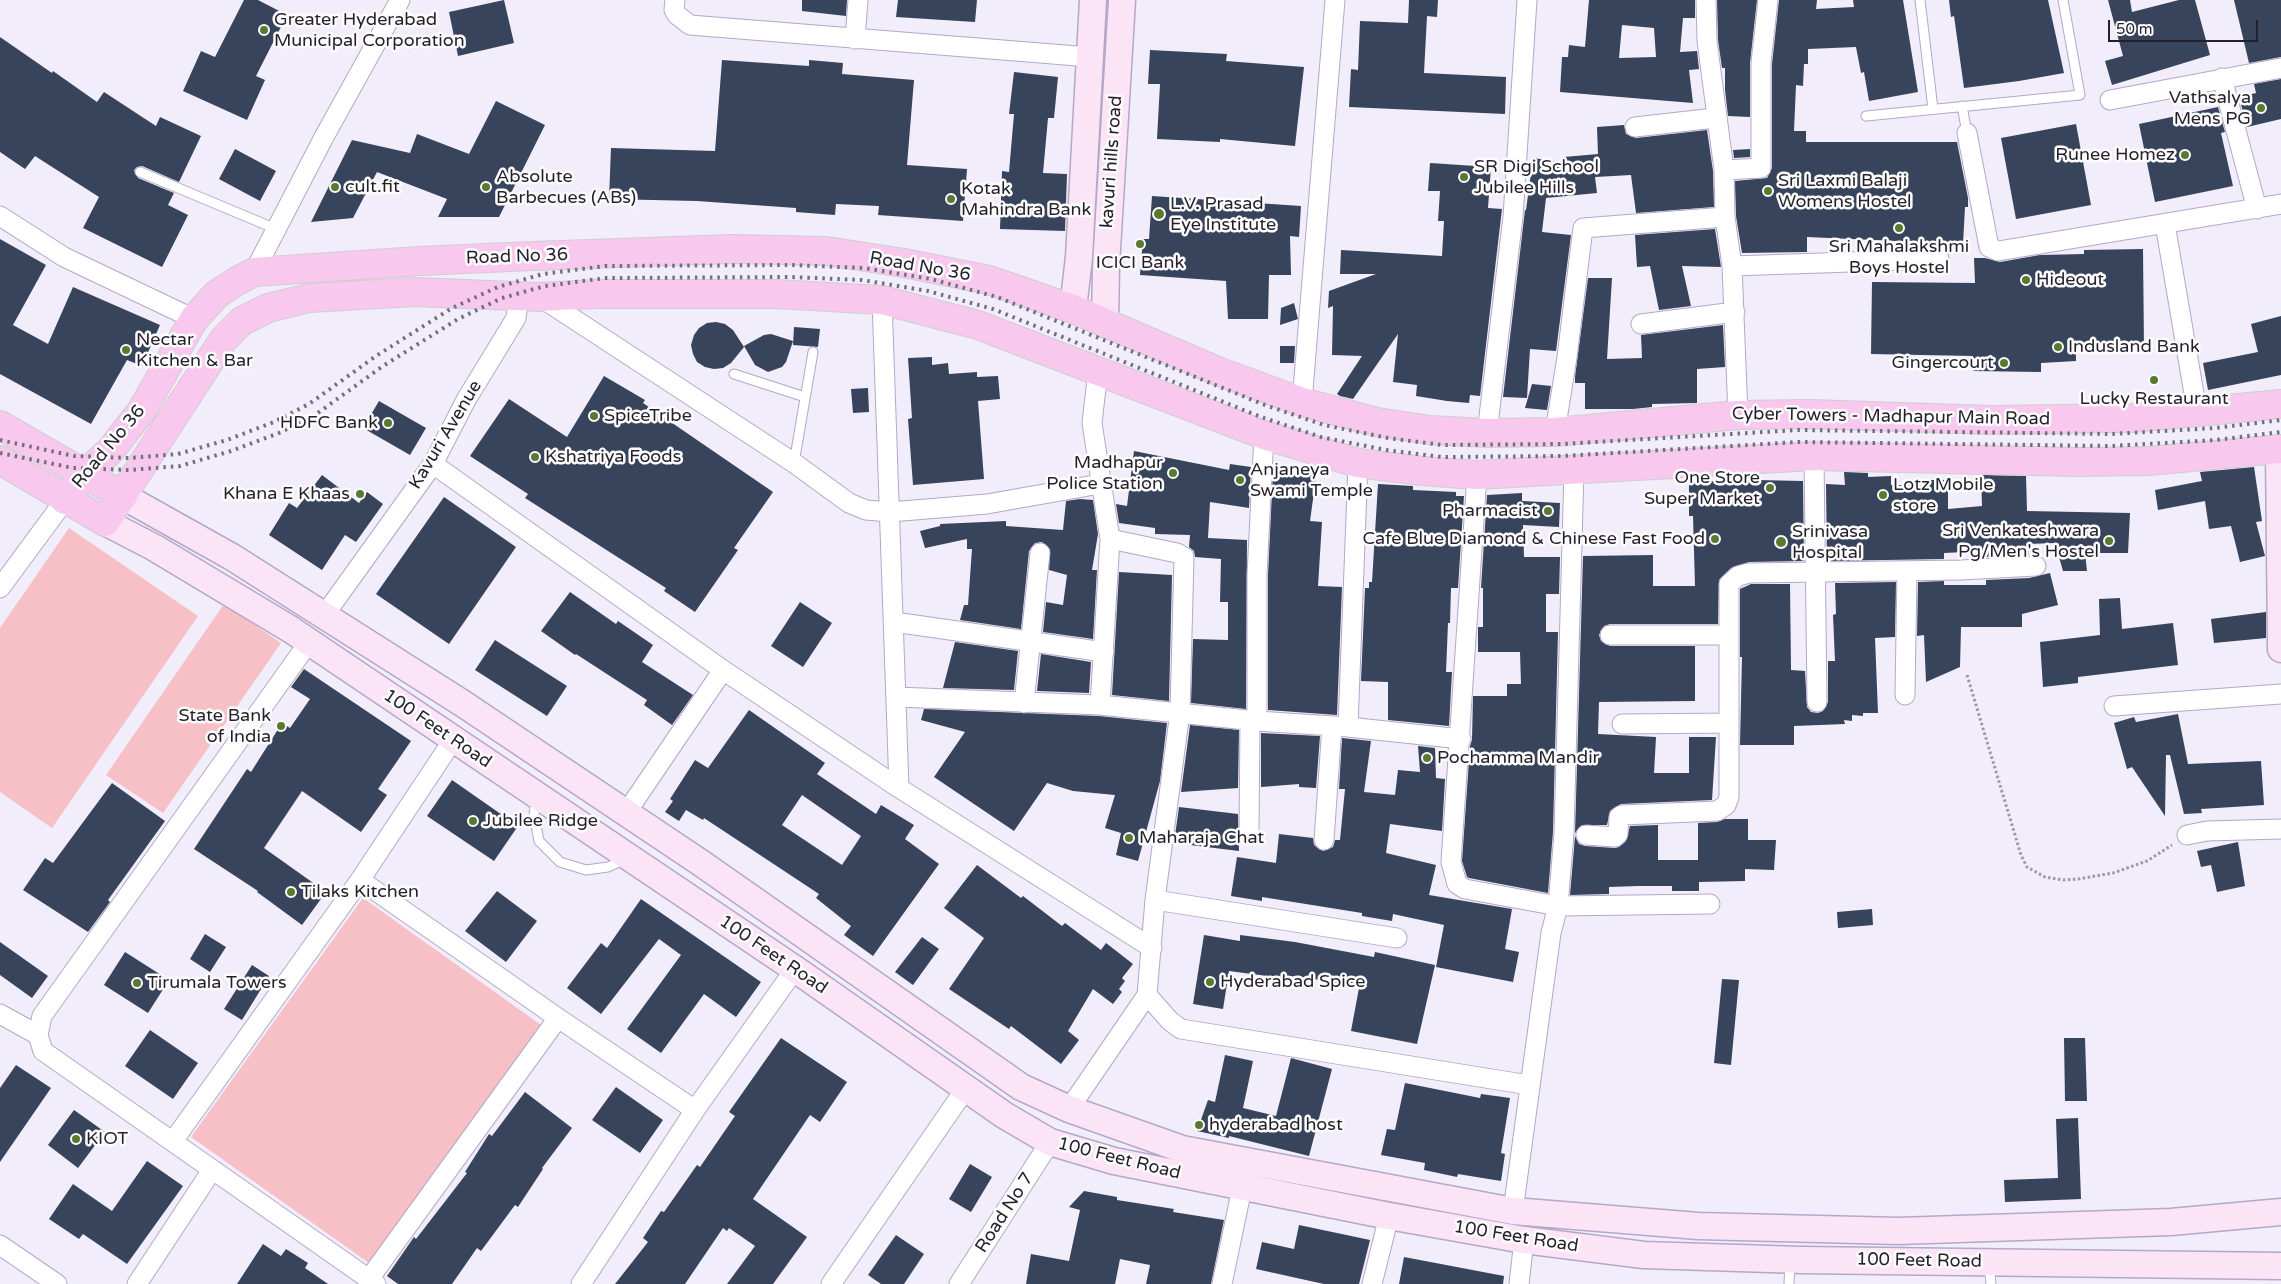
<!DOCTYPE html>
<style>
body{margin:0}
#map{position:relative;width:2281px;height:1284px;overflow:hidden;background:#f1edfa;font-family:"Varela Round",sans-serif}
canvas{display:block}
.scale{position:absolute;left:2108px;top:20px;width:150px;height:22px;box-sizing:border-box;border:2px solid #231f2b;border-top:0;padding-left:6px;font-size:15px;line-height:18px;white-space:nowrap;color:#231f2b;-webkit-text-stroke:4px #fcfcfc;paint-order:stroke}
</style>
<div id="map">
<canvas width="2281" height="1284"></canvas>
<div class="scale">50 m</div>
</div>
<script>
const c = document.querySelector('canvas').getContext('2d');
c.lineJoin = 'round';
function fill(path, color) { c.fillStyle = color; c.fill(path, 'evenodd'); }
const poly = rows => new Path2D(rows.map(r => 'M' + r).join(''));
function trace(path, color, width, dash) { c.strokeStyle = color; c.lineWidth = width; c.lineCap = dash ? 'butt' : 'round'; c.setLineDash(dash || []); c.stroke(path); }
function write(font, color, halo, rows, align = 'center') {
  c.font = font + ' "Varela Round",sans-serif'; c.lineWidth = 5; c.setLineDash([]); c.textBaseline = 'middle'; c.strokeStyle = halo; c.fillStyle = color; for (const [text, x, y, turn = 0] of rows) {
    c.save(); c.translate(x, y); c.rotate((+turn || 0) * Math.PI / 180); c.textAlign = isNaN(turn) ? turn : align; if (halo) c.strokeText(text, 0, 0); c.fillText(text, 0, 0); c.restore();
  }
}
const green = poly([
 [69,528,198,616,52,828,0,792,0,628],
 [224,604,281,643,163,813,106,775],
 [363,898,541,1025,369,1263,191,1137]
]);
const building = poly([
 [244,0,258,0,287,15,256,76,265,80,247,120,183,91,201,51,215,57],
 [504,0,514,43,458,56,449,12],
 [802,0,847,0,846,16,802,11],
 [898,0,977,0,975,22,896,17],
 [1409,0,1438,0,1437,17,1427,16,1424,73,1506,77,1505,114,1349,107,1351,69,1358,70,1360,21,1408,23],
 [1589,0,1695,0,1695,18,1683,18,1680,52,1697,51,1699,69,1689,70,1693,103,1560,92,1562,57,1568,57,1569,45,1585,47],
 [1622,25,1654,28,1656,57,1619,58],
 [1717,0,1757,0,1750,63,1750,117,1728,116,1725,90,1725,68,1722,68,1718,40],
 [1779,0,1817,0,1816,9,1854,7,1853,0,1903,0,1918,92,1869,101,1864,72,1861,73,1856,47,1808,49,1808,64,1804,64,1803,86,1796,85,1794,131,1806,131,1806,142,1957,142,1968,198,1968,207,1965,207,1963,244,1807,237,1807,252,1742,253,1736,216,1735,181,1767,178,1772,168,1772,64],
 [1949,0,2048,0,2064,73,2019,81,1964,88,1954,16,1951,17],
 [2108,0,2130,0,2132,12,2179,0,2195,0,2210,55,2112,85,2105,61,2123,56],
 [2234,0,2281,0,2281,57,2249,63],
 [0,37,52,73,53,71,97,102,104,92,156,126,160,117,201,136,179,182,142,166,137,167,134,170,138,178,174,193,168,205,188,215,162,267,83,228,99,197,35,156,25,169,0,152],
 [1150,50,1227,54,1226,61,1304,67,1295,146,1220,139,1220,142,1157,139,1160,84,1148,84],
 [722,60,809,66,809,60,843,63,842,74,914,80,907,165,967,169,963,221,878,215,879,206,836,204,835,215,796,212,796,208,697,201,609,199,611,148,715,151],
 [1014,72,1058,77,1054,118,1048,118,1043,173,1067,174,1065,231,1000,229,1002,171,1009,172,1014,114,1009,114],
 [2281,79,2281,119,2247,127,2239,97,2256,93,2254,84],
 [496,101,545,125,499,217,438,217,447,199,377,172,353,218,311,222,352,140,410,153,417,134,469,154],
 [2218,107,2225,132,2221,133,2233,186,2155,202,2139,124],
 [2076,124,2091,205,2016,219,2001,138],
 [1624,125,1626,134,1636,138,1707,130,1713,171,1714,207,1636,213,1631,175,1595,177,1597,193,1546,198,1542,232,1571,235,1556,351,1530,349,1527,398,1503,397,1525,210,1526,210,1533,158,1564,163,1564,157,1598,154,1597,127],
 [235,149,276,171,260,201,219,179],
 [1750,149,1750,157,1734,158,1733,150],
 [1430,163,1491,167,1488,208,1502,209,1480,396,1470,395,1469,403,1447,401,1416,396,1417,385,1393,382,1398,334,1353,399,1340,396,1337,394,1362,356,1332,355,1333,306,1328,308,1329,291,1376,274,1340,274,1341,250,1442,256,1444,221,1438,221,1440,191,1428,191],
 [1152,196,1301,206,1299,237,1290,236,1291,275,1269,275,1268,319,1228,319,1226,281,1140,275,1143,239,1149,239],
 [1715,229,1721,267,1682,266,1691,306,1659,310,1650,266,1637,267,1635,235],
 [0,239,46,265,13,325,48,344,73,287,160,325,142,366,127,360,91,424,0,374],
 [2143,249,2144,350,2076,351,2076,361,2041,363,2041,372,1973,371,1973,356,1871,354,1872,282,1975,283,1974,258,1985,258,2000,262,2040,255,2084,254,2084,250],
 [1588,278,1612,278,1607,359,1642,358,1641,335,1723,325,1725,367,1697,369,1697,403,1652,404,1652,407,1633,409,1585,409,1585,383,1575,383,1575,377],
 [1294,303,1298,319,1280,325,1281,308],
 [2281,316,2281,375,2208,390,2203,363,2258,352,2251,324],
 [716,322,725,324,733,330,744,347,731,363,723,368,714,369,705,367,697,362,693,354,691,345,694,335,699,328,707,323],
 [794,327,820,329,818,347,793,345],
 [771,334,793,341,786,362,782,367,768,372,755,365,744,346,764,335],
 [1280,346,1295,346,1294,363,1280,363],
 [932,357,932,365,948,363,949,374,977,372,977,377,998,376,1000,399,978,401,984,479,913,485,908,419,912,418,908,358],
 [604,376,645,400,643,403,773,492,734,548,738,550,695,612,664,591,666,588,525,498,528,494,470,456,509,399,567,437],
 [1532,384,1551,386,1547,410,1525,408],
 [868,388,869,412,853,413,851,389],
 [379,401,426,428,410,455,363,428],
 [1134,451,1229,470,1230,464,1251,467,1249,508,1210,502,1208,538,1247,540,1246,709,1191,703,1193,639,1228,640,1228,602,1220,602,1221,559,1195,557,1194,551,1189,547,1190,535,1155,534,1155,528,1119,523,1116,504,1127,506],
 [1277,465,1317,470,1310,521,1322,522,1318,586,1342,587,1337,715,1268,710,1268,575,1273,471,1276,471],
 [2254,467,2262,521,2256,522,2265,556,2240,562,2231,526,2209,529,2205,501,2158,510,2155,490,2202,481,2200,472],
 [1844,472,1868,473,1868,477,1891,476,1891,485,1926,486,1926,480,1948,480,1948,509,1982,506,1981,475,2026,476,2027,511,2130,513,2128,553,2085,553,2087,571,2063,571,2055,543,2028,544,2029,555,1985,557,1985,551,1944,553,1944,559,1827,561,1826,484,1845,485],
 [322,475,359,503,367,492,383,504,356,542,345,535,322,570,269,535,289,503,297,508],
 [1756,480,1803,481,1804,561,1749,562,1731,568,1719,580,1718,624,1610,624,1604,626,1599,635,1601,641,1610,646,1695,646,1695,701,1599,702,1598,734,1656,737,1654,773,1689,773,1689,737,1716,737,1712,800,1621,804,1610,811,1607,825,1582,825,1575,833,1583,556,1653,555,1653,586,1695,586,1693,516,1689,516,1689,482],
 [1378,484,1413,486,1413,490,1456,492,1456,496,1464,496,1458,588,1451,588,1450,623,1448,623,1446,672,1452,672,1449,726,1388,720,1388,682,1361,681,1365,588,1369,588,1369,582,1372,582],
 [1522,493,1522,501,1560,503,1559,527,1523,525,1524,557,1560,557,1559,594,1546,594,1546,632,1558,632,1553,832,1548,893,1469,878,1467,877,1462,861,1470,746,1472,740,1473,696,1507,696,1507,684,1521,684,1520,652,1478,652,1478,627,1483,627,1483,588,1481,588,1487,495],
 [444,497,516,547,449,644,376,594],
 [1080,499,1093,500,1098,534,1092,570,1097,570,1093,639,1043,632,1046,602,1063,605,1067,575,1049,570,1050,549,1042,542,1035,543,1029,551,1021,629,960,620,964,605,968,605,972,549,967,549,967,539,925,548,920,531,940,526,940,524,1006,521,1006,526,1063,530,1066,501],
 [1119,572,1172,575,1169,701,1112,695],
 [2050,573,2058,605,2022,614,2022,627,1961,627,1960,667,1926,682,1924,635,1917,636,1918,582,1944,581,1944,585,1986,585,1986,580,2029,578],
 [1896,582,1895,637,1875,638,1878,713,1863,713,1863,716,1852,715,1852,721,1844,720,1845,724,1794,726,1794,745,1740,745,1742,657,1740,657,1740,589,1751,584,1790,584,1791,670,1805,671,1807,707,1811,712,1818,713,1823,711,1828,702,1828,661,1835,661,1833,615,1836,614,1835,583],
 [570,592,616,624,618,621,653,645,642,662,693,695,672,725,644,705,647,700,576,654,575,655,541,631],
 [2120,598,2122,629,2173,623,2178,665,2078,677,2078,683,2043,687,2040,642,2100,635,2099,599],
 [800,602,832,623,803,667,771,646],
 [2266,612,2266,638,2214,643,2211,619],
 [495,640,567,686,547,716,475,670],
 [955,642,1018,651,1014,690,943,688],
 [1041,654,1091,662,1089,693,1037,691],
 [304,669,411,741,378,789,387,795,361,832,302,791,264,848,326,892,302,925,257,892,258,891,194,849,247,769,251,772,282,723,290,728,310,699,291,687],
 [924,709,1099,716,1167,723,1160,781,1138,861,1116,855,1121,833,1105,828,1115,795,1073,791,1047,783,1014,831,934,777,965,732,921,720],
 [749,710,825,763,817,774,876,814,881,805,914,825,905,839,939,864,873,956,844,935,851,926,816,898,819,894,704,818,703,820,686,810,679,821,665,812,673,801,670,799,695,760,708,768],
 [802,795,861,836,842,865,782,825],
 [2178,714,2188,764,2261,761,2264,805,2201,809,2202,813,2184,814,2170,755,2166,755,2165,816,2132,767,2127,769,2114,723,2134,717,2136,722],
 [1190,725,1239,730,1238,788,1181,792],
 [1261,733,1320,736,1316,788,1299,787,1299,784,1261,787],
 [1342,738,1371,741,1364,792,1395,795,1398,770,1420,772,1418,746,1435,748,1436,778,1445,779,1442,831,1390,824,1386,853,1436,865,1429,895,1512,909,1505,949,1519,952,1513,982,1436,967,1444,925,1393,914,1392,921,1362,916,1362,913,1262,897,1262,901,1231,896,1237,857,1276,863,1279,834,1313,838,1314,845,1323,851,1333,847,1335,840,1340,840,1345,789,1339,789],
 [452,780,518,826,494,861,427,816],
 [112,783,165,821,108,900,110,902,88,932,23,890,45,858,53,863],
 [1179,807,1238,814,1239,851,1174,843],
 [1725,819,1748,819,1748,840,1776,840,1774,870,1745,869,1745,881,1699,882,1699,891,1672,891,1672,886,1638,886,1609,887,1609,894,1570,895,1575,836,1579,844,1585,846,1615,848,1619,847,1626,841,1630,826,1658,825,1658,860,1698,860,1698,823,1717,822],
 [2238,842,2245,886,2217,892,2211,865,2201,867,2197,851],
 [977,865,1021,898,1023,896,1062,926,1065,923,1101,950,1106,943,1133,964,1122,978,1125,981,1119,989,1122,992,1113,1004,1093,989,1068,1031,1079,1040,1061,1064,1011,1026,1009,1029,949,989,984,938,944,908],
 [497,891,537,921,506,962,465,931],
 [641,899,761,982,736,1017,704,994,661,1053,627,1029,681,955,659,939,601,1014,567,988,601,943,607,948],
 [1872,909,1873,925,1838,928,1837,912],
 [205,934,226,947,210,972,190,959],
 [1204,935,1240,941,1240,935,1295,942,1374,957,1375,952,1435,965,1417,1044,1351,1031,1359,988,1328,983,1328,981,1290,976,1290,979,1229,971,1223,1009,1193,1004],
 [922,937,939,949,913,985,895,972],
 [0,942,48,976,32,998,0,975],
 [125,952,169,980,148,1013,104,985],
 [252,965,269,976,242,1020,224,1009],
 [1722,979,1739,980,1731,1065,1714,1063],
 [150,1030,198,1063,173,1099,125,1066],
 [781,1038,847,1082,820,1122,810,1115,753,1199,807,1237,773,1284,727,1284,755,1246,729,1228,727,1231,723,1228,685,1284,615,1284,648,1242,643,1238,661,1211,664,1212,697,1165,700,1167,735,1116,729,1112],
 [2064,1038,2085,1038,2087,1101,2065,1101],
 [1225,1055,1253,1061,1243,1108,1276,1116,1291,1058,1332,1069,1309,1156,1229,1136,1229,1138,1197,1131,1208,1100,1215,1102],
 [16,1065,51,1088,0,1162,0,1088],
 [1405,1083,1480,1098,1481,1094,1510,1098,1501,1153,1505,1154,1501,1181,1458,1174,1457,1177,1424,1170,1425,1163,1381,1155,1387,1129,1395,1130],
 [616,1087,663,1120,640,1153,592,1120],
 [525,1092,572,1128,542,1168,543,1169,518,1207,515,1205,481,1251,477,1248,452,1284,398,1284,387,1276,414,1237,416,1239,467,1173,465,1172,489,1134,492,1136],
 [74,1110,105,1132,78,1168,48,1145],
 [2078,1118,2081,1199,2005,1202,2004,1180,2058,1178,2056,1119],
 [147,1161,183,1186,127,1264,83,1234,79,1239,49,1219,73,1184,112,1211],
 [970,1164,992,1177,971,1212,949,1199],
 [1084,1191,1117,1197,1117,1200,1174,1209,1173,1212,1224,1220,1211,1284,1146,1284,1150,1265,1120,1259,1115,1284,1026,1284,1031,1254,1069,1261,1080,1210,1069,1207],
 [1299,1225,1370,1240,1359,1284,1324,1284,1256,1269,1262,1242,1294,1249],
 [896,1235,924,1254,904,1284,881,1284,868,1275],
 [263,1244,281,1256,286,1249,308,1263,305,1268,328,1284,237,1284],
 [1404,1257,1504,1276,1503,1284,1399,1284]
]);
const path = poly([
 [1967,675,2021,855,2027,867,2045,877,2063,880,2078,879,2113,873,2147,861,2172,845]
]);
const lane = poly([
 [1920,0,1933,109],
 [1962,106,1967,133],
 [1866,116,2080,95,2063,0],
 [140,172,276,229],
 [734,374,805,397],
 [794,463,813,352],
 [536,799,534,815,539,841,560,862,586,870,608,867,626,859],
 [1989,1265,1991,1284],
 [1789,1284,1790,1262]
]);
const street = poly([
 [675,0,674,10,677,15,690,25,1090,57],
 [1706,0,1707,41,1724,170,1725,217,1732,266,1738,415],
 [855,39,858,0],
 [2222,78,2257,209],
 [2110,100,2281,68],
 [1635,127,1715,118],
 [1967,133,1989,247,1998,251,2281,204],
 [1724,170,1761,168,1761,63,1768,0],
 [0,216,64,257,194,319],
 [2165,224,2197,411],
 [1732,266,1939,259],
 [254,272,324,137,400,0],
 [540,297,794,463,849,503,866,510,890,512,987,504,1100,484],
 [882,300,899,788],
 [1641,324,1735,312],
 [1098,371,1092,423,1110,539,1100,705],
 [1302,402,1335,0],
 [1555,432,1567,357,1583,228,1725,217],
 [1487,433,1513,217,1527,0],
 [1814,456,1817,702],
 [433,464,723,670,899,788,1152,948],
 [1477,475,1451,862,1457,884,1465,889,1558,906,1710,904],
 [0,588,65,500],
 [323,617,433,464,466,400,516,318,519,295],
 [894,622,1104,652],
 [1610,635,1728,635],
 [309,642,42,1016,38,1035,43,1051,376,1284],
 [1905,695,1907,571],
 [896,697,1100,705,1257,721,1348,727,1461,739],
 [1024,703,1040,553],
 [2114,706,2281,694],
 [1257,721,1257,575,1264,435],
 [1622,724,1729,723],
 [1348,727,1358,463],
 [626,813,723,670],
 [1249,834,1250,720],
 [1586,835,1615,837,1618,834,1619,817,1622,815,1717,811,1726,805,1729,797,1729,584,1738,576,1749,573,1961,570,2036,566],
 [2187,835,2207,831,2281,829],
 [1324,840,1332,726],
 [360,880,558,1018,695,1110],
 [1155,900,1397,938],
 [1147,995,1170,1021,1181,1029,1529,1085],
 [0,1014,38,1035],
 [1069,1109,1147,995,1155,900,1180,712,1184,557,1177,553,1110,539],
 [173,1141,360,880,453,740],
 [1513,1211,1551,933,1558,906,1564,833,1574,470],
 [0,1245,57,1284],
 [369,1279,558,1018],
 [137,1284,212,1170],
 [581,1284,695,1110,795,969],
 [831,1284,966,1088],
 [959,1284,1050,1142],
 [1222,1284,1242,1188],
 [1372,1284,1389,1216],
 [1519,1284,1524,1240]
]);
const secondary = poly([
 [1073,309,1079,257,1093,0],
 [1105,324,1106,266,1122,0],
 [2279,449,2281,649],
 [123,496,232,557,462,703,701,863,1021,1087,1069,1109,1182,1149,1513,1211,1698,1226,1898,1231,2171,1222,2281,1212],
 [105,522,155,548,290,629,795,969,1004,1115,1050,1142,1114,1161,1389,1216,1524,1240,1644,1255,1801,1260,2281,1266]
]);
const primary = poly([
 [0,425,123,496],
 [0,460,105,522,224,339,242,321,268,308,309,298,414,292,540,297,595,294,777,294,882,300,978,325,1264,435,1358,463,1422,471,1477,475,1814,456,2076,462,2148,461,2281,449],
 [65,500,84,475,110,451,142,410,194,319,217,294,237,281,254,272,419,261,533,256,732,249,826,251,904,263,989,280,1073,309,1220,372,1302,402,1377,422,1430,430,1487,433,1555,432,1738,415,1809,414,1992,420,2132,418,2281,404]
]);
const rail = poly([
 [0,440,74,456,129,458,178,454,227,440,274,422,309,404,376,356,452,308,498,287,543,274,605,266,792,265,864,268,931,279,997,297,1265,405,1324,425,1388,438,1442,445,1562,444,1798,430,2111,434,2215,428,2281,420],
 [0,453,73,468,129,470,180,466,231,451,279,433,315,415,383,366,458,319,502,298,545,286,606,278,791,277,862,280,928,291,993,309,1261,417,1321,437,1386,450,1442,457,1563,456,1798,442,2111,446,2216,440,2281,432]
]);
const markers = [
 [264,30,5,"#5a7930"],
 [2261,108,5,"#5a7930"],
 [2185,155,5,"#5a7930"],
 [1464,177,5,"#5a7930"],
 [335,187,5,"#5a7930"],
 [486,187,5,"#5a7930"],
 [1768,191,5,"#5a7930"],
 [951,199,5,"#5a7930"],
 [1159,214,6,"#5a7930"],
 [1899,228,5,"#5a7930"],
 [1140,244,5,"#5a7930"],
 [2026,280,5,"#5a7930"],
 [2058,347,5,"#5a7930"],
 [126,350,5,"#5a7930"],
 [2004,363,5,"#5a7930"],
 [2154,380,5,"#5a7930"],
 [594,416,5,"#5a7930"],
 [388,423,5,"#5a7930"],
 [535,457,5,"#5a7930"],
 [1173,473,5,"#5a7930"],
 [1240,480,5,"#5a7930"],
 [1770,488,5,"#5a7930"],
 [360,494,5,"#5a7930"],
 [1883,495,5,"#5a7930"],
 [1548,511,5,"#5a7930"],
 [1715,539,5,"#5a7930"],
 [2109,541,5,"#5a7930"],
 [1781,542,6,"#5a7930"],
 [281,726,5,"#5a7930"],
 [1427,758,5,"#5a7930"],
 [473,821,5,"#5a7930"],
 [1129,838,5,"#5a7930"],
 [291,892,5,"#5a7930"],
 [1210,982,5,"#5a7930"],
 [137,983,5,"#5a7930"],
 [1199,1125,5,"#5a7930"],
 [76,1139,5,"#5a7930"]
];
const poiNames = [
 ["Greater Hyderabad",274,20],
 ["Municipal Corporation",274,41],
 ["Vathsalya",2251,98,"right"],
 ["Mens PG",2251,119,"right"],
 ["Runee Homez",2175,155,"right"],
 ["SR Digi School",1474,167],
 ["Jubilee Hills",1474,188],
 ["Absolute",496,177],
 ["Barbecues (ABs)",496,198],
 ["Sri Laxmi Balaji",1778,181],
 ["Womens Hostel",1778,202],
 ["cult.fit",345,187],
 ["Kotak",961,189],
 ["Mahindra Bank",961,210],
 ["L.V. Prasad",1170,204],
 ["Eye Institute",1170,225],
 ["Sri Mahalakshmi",1899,247,"center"],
 ["Boys Hostel",1899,268,"center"],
 ["ICICI Bank",1140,263,"center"],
 ["Hideout",2036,280],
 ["Nectar",136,340],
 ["Kitchen & Bar",136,361],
 ["Indusland Bank",2068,347],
 ["Gingercourt",1994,363,"right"],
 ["Lucky Restaurant",2154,399,"center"],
 ["SpiceTribe",604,416],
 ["HDFC Bank",378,423,"right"],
 ["Kshatriya Foods",545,457],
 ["Madhapur",1163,463,"right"],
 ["Police Station",1163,484,"right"],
 ["Anjaneya",1250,470],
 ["Swami Temple",1250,491],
 ["One Store",1760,478,"right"],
 ["Super Market",1760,499,"right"],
 ["Lotz Mobile",1893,485],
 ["store",1893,506],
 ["Khana E Khaas",350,494,"right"],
 ["Pharmacist",1538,511,"right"],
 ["Sri Venkateshwara",2099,531,"right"],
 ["Pg/Men's Hostel",2099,552,"right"],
 ["Srinivasa",1792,532],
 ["Hospital",1792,553],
 ["Cafe Blue Diamond & Chinese Fast Food",1705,539,"right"],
 ["State Bank",271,716,"right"],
 ["of India",271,737,"right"],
 ["Pochamma Mandir",1437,758],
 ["Jubilee Ridge",483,821],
 ["Maharaja Chat",1139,838],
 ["Tilaks Kitchen",301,892],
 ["Hyderabad Spice",1220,982],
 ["Tirumala Towers",147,983],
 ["hyderabad host",1209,1125],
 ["KIOT",86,1139]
];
const streetNames = [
 ["kavuri hills road",1112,162,-86],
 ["Road No 36",517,257,-2],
 ["Road No 36",920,267,10],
 ["Cyber Towers - Madhapur Main Road",1891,417,1],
 ["Kavuri Avenue",446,435,-59],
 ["Road No 36",109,447,-50],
 ["100 Feet Road",437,729,34],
 ["100 Feet Road",773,955,34],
 ["100 Feet Road",1119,1159,14],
 ["Road No 7",1005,1213,-57],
 ["100 Feet Road",1516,1237,9],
 ["100 Feet Road",1919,1261,1]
];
fill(green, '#f7bfc6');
fill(building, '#38435c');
trace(lane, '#b3a8c8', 11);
trace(street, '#b3a8c8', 21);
trace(secondary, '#b3a8c8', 29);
trace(primary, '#cfced0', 30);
trace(path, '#9c98a4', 3, [2.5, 2.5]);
trace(lane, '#fff', 9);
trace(street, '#fff', 19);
trace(secondary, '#fce4f7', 26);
trace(primary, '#f9c8ee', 28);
trace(rail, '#736f7c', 4, [2.5, 5]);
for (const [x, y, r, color] of markers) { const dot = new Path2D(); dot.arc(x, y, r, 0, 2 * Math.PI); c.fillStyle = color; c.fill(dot); trace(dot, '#fcfcfc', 2); }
write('18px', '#231f2b', '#fcfcfc', poiNames, 'left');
write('18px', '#231f2b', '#fcfcfc', streetNames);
</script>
